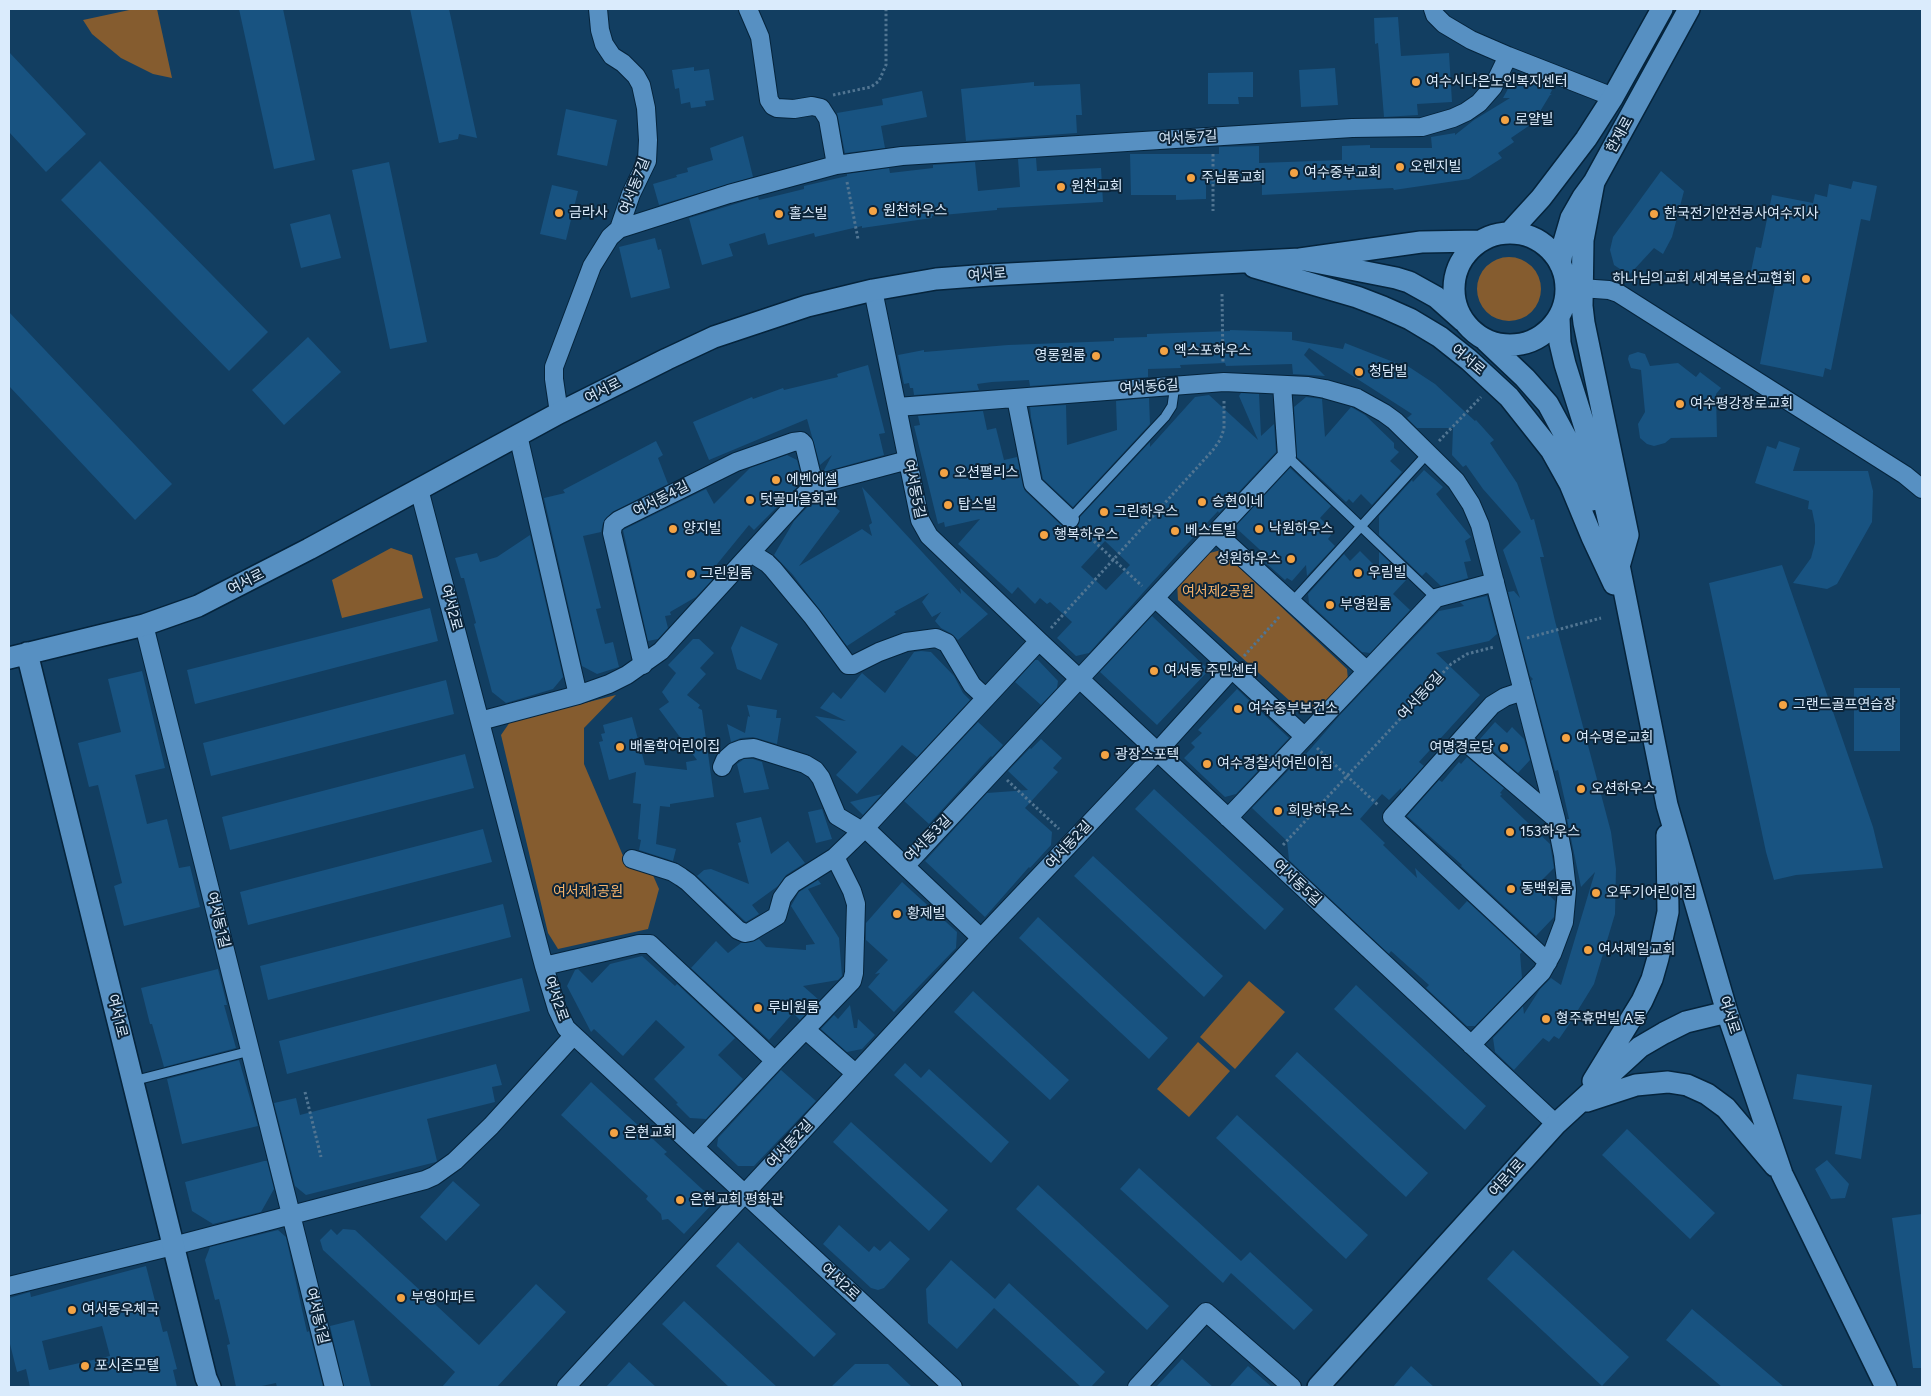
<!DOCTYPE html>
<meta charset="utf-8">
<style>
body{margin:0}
#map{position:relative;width:1931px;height:1396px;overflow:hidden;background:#123e61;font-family:Figtree,sans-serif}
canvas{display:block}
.frame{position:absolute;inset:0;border:10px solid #daebfc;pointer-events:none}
</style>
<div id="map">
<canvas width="1931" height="1396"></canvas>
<div class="frame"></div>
</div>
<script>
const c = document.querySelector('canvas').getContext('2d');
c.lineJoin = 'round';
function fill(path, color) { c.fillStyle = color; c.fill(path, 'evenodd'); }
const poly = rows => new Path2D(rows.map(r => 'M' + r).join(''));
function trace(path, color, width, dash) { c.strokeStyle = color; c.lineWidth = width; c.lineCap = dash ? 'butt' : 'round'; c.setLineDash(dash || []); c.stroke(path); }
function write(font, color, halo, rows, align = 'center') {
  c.font = font + ' Figtree,"Noto Sans KR",sans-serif'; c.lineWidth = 4; c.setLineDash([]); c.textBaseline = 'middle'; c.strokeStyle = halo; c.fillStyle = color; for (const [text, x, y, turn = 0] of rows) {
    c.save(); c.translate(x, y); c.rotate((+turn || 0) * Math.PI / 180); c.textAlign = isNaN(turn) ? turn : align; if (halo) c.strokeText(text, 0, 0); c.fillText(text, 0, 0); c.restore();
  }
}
const green = poly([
 [134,9,157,9,172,78,153,74,121,58,92,34,83,20],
 '1477 289a32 32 0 1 1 64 0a32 32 0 1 1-64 0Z',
 [391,548,412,555,423,598,342,618,332,580],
 [1221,550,1347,669,1348,680,1317,710,1301,711,1178,600,1177,582,1206,554],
 [616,695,584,728,584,764,624,858,652,873,659,889,648,929,558,949,548,933,501,735,510,722],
 [1249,981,1285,1012,1235,1069,1200,1037],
 [1198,1042,1230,1071,1189,1117,1157,1089]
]);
const building = poly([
 [239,9,283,9,315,160,274,169],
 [410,9,449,9,477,138,459,134,458,139,439,143],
 [1398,17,1401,56,1449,53,1452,102,1417,104,1418,115,1384,117,1378,43,1375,44,1374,18],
 [9,52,86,134,46,172,9,132],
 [694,67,694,71,709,69,714,100,705,101,706,106,691,108,690,102,681,104,679,88,675,89,672,70],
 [1335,68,1338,105,1301,107,1299,70],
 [1253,72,1253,97,1238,97,1239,104,1208,104,1208,73],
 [1516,74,1533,84,1537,81,1552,90,1550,94,1552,95,1550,95,1533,123,1511,138,1514,142,1498,153,1502,158,1469,179,1394,190,1393,188,1262,195,1262,183,1206,184,1206,199,1176,200,1176,195,1131,195,1130,154,1219,154,1219,147,1259,146,1259,163,1342,160,1342,146,1370,145,1370,148,1432,148,1431,137,1455,133,1455,135,1474,120,1510,98,1503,98],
 [1034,82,1034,86,1080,84,1082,115,1076,115,1077,133,966,141,961,89],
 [922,91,927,117,881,126,885,148,845,153,837,113,883,105,882,99],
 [566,109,617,120,607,166,557,155],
 [743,136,753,177,659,205,653,184,677,177,676,175,688,172,687,168,713,160,710,148],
 [1036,158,1037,171,1101,168,1103,202,997,208,997,210,932,216,932,218,862,228,862,226,815,237,814,233,768,245,765,233,729,244,733,256,702,265,689,218,758,197,759,200,804,189,804,186,847,176,847,174,889,168,890,173,933,168,933,165,975,162,978,191,1020,187,1018,159],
 [100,161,268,332,229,371,61,200],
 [389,162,427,342,390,349,352,170],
 [1661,171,1684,191,1672,237,1663,254,1654,248,1629,275,1614,265,1610,250,1613,237],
 [1853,181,1877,186,1870,221,1861,219,1831,370,1825,368,1823,377,1760,364,1776,281,1750,276,1756,247,1761,248,1772,195,1813,203,1815,194,1827,197,1829,184,1851,189],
 [552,185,578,191,566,240,540,234],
 [330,214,341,258,301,268,290,224],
 [655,238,658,250,661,249,670,288,631,298,619,247],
 [9,312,172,484,135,520,9,386],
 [1230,330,1292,332,1292,340,1343,349,1345,343,1401,365,1403,363,1435,384,1475,421,1476,420,1494,440,1490,443,1517,483,1531,520,1534,519,1544,557,1540,557,1555,621,1611,832,1616,869,1615,914,1594,984,1570,1023,1559,1039,1554,1036,1549,1042,1543,1038,1514,1070,1495,1052,1493,1038,1523,1006,1524,1014,1540,989,1551,978,1561,985,1595,872,1581,887,1567,819,1569,819,1558,770,1555,771,1531,681,1533,679,1530,676,1508,592,1514,591,1520,598,1503,550,1521,532,1483,489,1466,465,1463,467,1452,455,1453,428,1417,428,1407,418,1412,414,1309,348,1304,355,1325,376,1293,374,1292,364,1226,366,1225,363,1180,365,1181,368,1148,369,1148,377,1030,386,1029,380,992,382,977,384,979,390,914,395,913,388,910,388,909,383,904,384,898,355,924,350,924,352,1008,345,1114,341,1114,338,1147,337,1147,334,1230,331],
 [308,337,341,372,284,425,252,390],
 [1638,352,1645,354,1650,366,1678,363,1696,377,1700,372,1721,388,1716,394,1717,437,1671,438,1665,443,1654,446,1647,444,1640,438,1638,424,1645,412,1641,370,1631,368,1628,359,1629,355],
 [868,365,885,433,879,434,884,455,823,472,832,455,820,465,807,419,709,460,693,422,752,397,753,399,783,388,784,390,838,377,837,374],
 [1241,393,1259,394,1261,436,1274,424,1276,452,1219,513,1218,511,1176,556,1089,653,1076,656,1057,638,1072,622,1050,602,1047,604,1040,598,1035,604,1018,587,1012,594,958,544,980,519,945,527,944,522,938,524,914,426,920,425,918,416,983,411,987,430,996,428,1004,460,1017,457,1023,486,1025,491,1063,527,1073,529,1078,526,1080,517,1150,442,1150,447,1195,397,1209,395,1258,440,1239,396],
 [1105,541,1130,565,1106,590,1081,567],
 [1306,397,1322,399,1325,437,1351,407,1365,415,1394,443,1394,448,1399,452,1390,461,1402,472,1372,505,1361,494,1353,503,1349,499,1346,502,1297,457,1294,407],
 [1149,398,1150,424,1073,507,1043,479,1031,417,1030,407,1066,405,1067,445,1117,430,1116,401],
 [656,441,663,455,658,458,668,484,612,512,603,523,601,532,583,536,601,608,596,609,605,644,613,642,619,667,597,674,582,666,544,498,565,493,563,490],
 [1779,441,1800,448,1793,471,1868,471,1873,491,1872,522,1837,584,1827,589,1793,583,1811,558,1815,543,1815,525,1812,510,1808,509,1809,501,1755,483,1767,446,1776,449],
 [787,455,797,460,802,479,799,480,802,482,754,530,749,525,709,574,712,580,696,597,670,612,671,615,665,616,668,628,658,639,648,641,623,530,706,489,714,504,750,468],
 [1290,468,1331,506,1320,518,1330,528,1327,531,1331,535,1328,539,1335,546,1307,576,1306,565,1292,581,1287,578,1285,580,1266,563,1270,559,1235,527],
 [1424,470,1443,487,1436,494,1471,537,1465,541,1471,561,1464,562,1468,578,1441,586,1426,572,1422,576,1379,535,1379,516,1412,480,1413,482],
 [862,487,961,594,960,588,988,614,958,640,952,634,941,628,935,621,941,612,932,617,922,602,929,593,894,612,896,614,847,646,793,575,774,555,794,521,819,495,840,511,799,566,862,529,872,536,869,525,872,523],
 [530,535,563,677,553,689,506,703,492,692,474,624,476,623,464,578,461,578,455,558,477,553,480,562,497,557],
 [1360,551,1379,570,1379,552,1407,579,1393,594,1410,610,1370,653,1362,652,1309,603,1308,594,1344,554,1350,561],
 [1782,565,1873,827,1883,868,1796,875,1774,880,1766,852,1709,583],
 [1487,596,1497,634,1489,641,1436,653,1480,695,1419,762,1424,766,1401,791,1401,788,1389,800,1382,794,1360,819,1385,843,1383,845,1417,878,1415,868,1459,910,1467,901,1522,952,1520,954,1522,978,1475,1026,1467,1026,1426,988,1429,985,1391,951,1389,954,1289,860,1287,841,1252,808,1305,753,1306,754,1340,715,1439,611,1464,606,1460,602],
 [430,608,438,641,195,704,187,670],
 [1152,616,1209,670,1157,725,1100,672],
 [741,626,778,644,761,680,737,669,731,648],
 [693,639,699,639,714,653,700,668,706,674,687,695,700,705,698,708,702,710,714,797,670,804,670,807,660,806,656,844,676,849,673,861,639,850,641,840,638,839,641,804,633,803,636,772,609,780,599,742,603,741,601,734,605,733,603,725,632,717,645,765,687,770,686,762,697,760,659,709,669,702,662,692,676,673,668,665],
 [921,651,931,652,954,676,963,693,970,700,917,757,902,745,857,794,836,775,857,752,815,716,846,721,820,708,833,692,841,699,862,673,885,693,914,652],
 [1035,660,1038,660,1058,681,1057,688,1041,705,1015,682],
 [142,671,165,768,135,775,147,824,167,819,179,868,190,866,200,907,124,926,114,886,122,883,98,785,89,787,78,743,121,732,108,679],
 [446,680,454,714,211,776,203,743],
 [1854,688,1900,688,1900,751,1854,751],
 [1237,689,1289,738,1236,794,1225,797,1184,758,1195,747,1191,743,1202,733,1198,730],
 [747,705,777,710,776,718,781,718,777,744,753,737,741,738,731,742,727,724,745,733,748,716,750,717],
 [978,722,1003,745,992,757,991,756,929,824,904,801],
 [1495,722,1507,733,1512,727,1524,739,1530,760,1518,773,1480,739],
 [1041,739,1062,758,1053,768,1058,772,1025,808,1052,832,1051,845,1030,868,1029,867,985,917,925,861,987,793,1028,790,1008,771,1030,748,1031,749],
 [465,754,474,788,230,850,222,817],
 [1467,757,1504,788,1500,793,1502,794,1500,796,1550,844,1554,868,1538,884,1555,901,1554,917,1536,936,1461,866,1462,865,1407,816,1439,780,1442,782,1459,762,1461,764],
 [744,759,753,759,762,762,769,789,744,793,737,764],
 [1154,789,1284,909,1265,930,1135,809],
 [882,794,863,815,850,802],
 [822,809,832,839,816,843,808,812],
 [761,817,771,854,788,841,805,863,786,875,778,886,752,905,759,914,746,922,697,876,704,870,711,869,749,884,738,843,741,842,736,823],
 [483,829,492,862,248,925,240,892],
 [1093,856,1223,976,1204,997,1074,876],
 [818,880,821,884,808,889,839,938,842,976,838,980,803,986,819,1000,800,1020,793,1013,769,1040,691,968,716,941,728,953,741,943,752,942,759,939,766,947,806,950,806,945,815,944,791,906,799,892],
 [902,882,957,932,956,948,894,1012,868,987,880,973,875,974,888,960,866,940,866,923],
 [503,904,511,937,268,1000,260,966],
 [1038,917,1168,1038,1149,1059,1019,938],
 [642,956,675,986,677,984,735,1038,718,1055,743,1079,706,1119,690,1118,676,1104,678,1103,654,1079,685,1047,656,1020,623,1056,594,1029,591,1032,567,986,575,970,578,969,592,983,610,964],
 [218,969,227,1005,224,1005,236,1048,164,1067,152,1024,150,1024,141,988],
 [522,978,530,1011,287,1074,279,1041],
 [1356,985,1486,1106,1465,1130,1334,1009],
 [973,991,1069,1080,1050,1100,954,1012],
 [850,1005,854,1028,857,1028,858,1019,875,1035,862,1049,847,1052,821,1029,834,1015,838,1019],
 [1297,1052,1428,1173,1406,1197,1275,1076],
 [239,1060,258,1126,182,1144,167,1079],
 [905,1063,921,1078,929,1069,1009,1142,991,1163,894,1075],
 [496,1064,502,1085,492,1087,495,1102,427,1119,437,1161,436,1162,306,1195,295,1186,274,1103,296,1098,300,1115],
 [781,1070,816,1101,754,1166,738,1166,717,1146,718,1138],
 [1797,1074,1872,1085,1861,1159,1835,1154,1842,1106,1793,1099],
 [591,1082,667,1152,664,1154,715,1201,684,1234,668,1219,662,1220,661,1214,646,1199,648,1196,561,1115],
 [1237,1115,1368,1235,1346,1259,1216,1138],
 [851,1122,948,1210,929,1231,833,1142],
 [1627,1129,1715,1213,1690,1239,1602,1155],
 [1827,1160,1849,1184,1845,1198,1831,1199,1815,1169],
 [264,1161,267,1161,274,1189,261,1212,213,1224,192,1211,185,1182],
 [1139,1168,1241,1261,1250,1252,1313,1310,1294,1330,1231,1273,1223,1283,1120,1189],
 [453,1181,480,1205,446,1241,420,1217],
 [1038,1185,1169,1306,1147,1330,1016,1209],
 [1922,1214,1922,1368,1913,1368,1892,1218],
 [839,1225,869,1252,874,1246,880,1251,890,1241,910,1259,884,1288,878,1290,871,1288,823,1244],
 [331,1229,337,1235,343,1229,355,1230,479,1345,536,1284,566,1312,497,1387,442,1387,455,1372,323,1250,320,1240],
 [278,1230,286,1237,307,1332,309,1331,323,1387,277,1387,276,1383,257,1387,236,1387,227,1345,230,1344,219,1299,215,1300,205,1260,210,1247],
 [738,1242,836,1334,814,1357,716,1266],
 [1513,1250,1629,1357,1602,1386,1487,1279],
 [951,1260,995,1299,1009,1283,1105,1372,1091,1387,1081,1387,994,1308,957,1349,928,1323,926,1289],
 [146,1266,163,1332,167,1331,177,1369,173,1370,177,1387,30,1387,26,1369,17,1372,9,1340,9,1298,30,1292,31,1297],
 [102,1326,110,1356,49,1370,42,1341],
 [684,1301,777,1387,729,1387,662,1324],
 [1692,1309,1784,1387,1722,1387,1666,1340],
 [354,1320,371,1387,344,1387,330,1326],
 [1182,1359,1213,1387,1156,1387],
 [629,1362,656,1387,606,1387],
 [855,1364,888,1364,912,1387,831,1387],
 [1248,1366,1272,1387,1229,1387],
 [1411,1366,1434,1387,1393,1387]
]);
const path = poly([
 [833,95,871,87,879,81,886,65,886,9],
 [1213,154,1213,211],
 [847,182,858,239],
 [1222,294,1223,364],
 [1439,441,1481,397],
 [1083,531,1142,586],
 [1051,628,1213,450,1220,440,1224,429,1224,400],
 [1527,638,1601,618],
 [1244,656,1280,616],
 [1317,748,1378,805],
 [1007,780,1059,829],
 [1283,845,1451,664,1467,654,1494,647],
 [305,1092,321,1157]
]);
const service = poly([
 [1287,456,1436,598],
 [1070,519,1165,417,1172,406,1175,385],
 [1292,602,1428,453],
 [133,1081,250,1051]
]);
const minor = poly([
 [598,9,600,30,604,44,612,56,623,63,636,76,641,85,646,108,648,140,647,161,631,194,619,229],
 [748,9,760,37,769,100,773,106,777,108,794,109,812,106,821,108,828,119,836,165],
 [1433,9,1435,15,1444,24,1471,40,1508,56],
 [1566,287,1609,290,1618,293,1905,475,1922,489],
 [873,290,920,520,929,536,1039,641,1556,1124],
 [1016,398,1033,484,1070,519],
 [897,407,1224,382,1308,386,1325,389,1357,398,1384,413,1395,421,1456,481,1471,504,1480,525,1556,819,1563,855,1567,890,1564,922,1552,954,1542,972,1471,1045],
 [559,413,554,379,554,367,592,266,610,237,619,229,729,194,836,165,902,156,1352,128,1422,127,1453,118,1466,112,1479,103,1493,87,1508,56,1613,97],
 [518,435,578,695],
 [419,489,544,966,557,1009,566,1028,953,1387],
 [1216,533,1367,671],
 [751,553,767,563,773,569,812,616,848,665,853,665,879,652,906,642,936,638,947,643,972,685,986,698],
 [1155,598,1305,737],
 [144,625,334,1387],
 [643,665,612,533,613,525,619,520,736,462,793,442,801,441,804,444,814,485],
 [1523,691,1505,697,1492,705,1392,817,1548,962],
 [480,721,578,695,609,684,627,675,661,651,798,501,814,485,908,460],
 [1462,739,1556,819],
 [722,767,725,760,734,752,742,749,754,748,805,764,815,770,821,778,837,816,862,831],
 [1228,818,1436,598,1495,582],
 [865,828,1039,641],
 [632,859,673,872,681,877,688,882,738,930,745,933,750,932,777,916,782,898,792,884,835,857],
 [905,866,981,938],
 [544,966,639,944,650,944,775,1061,852,981,854,973,856,904,852,891,835,857,865,828,905,866,1287,456,1282,385],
 [806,1030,855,1073],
 [695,1146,775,1061],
 [9,1286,173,1246,425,1180,434,1176,455,1161,491,1126,573,1036],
 [566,1387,981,938,1157,752,1232,669],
 [1137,1387,1206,1312,1292,1387]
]);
const tertiary = poly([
 [1594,182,1583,240,1582,306,1584,323,1628,535,1620,563],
 '1454 289a56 56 0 1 1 112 0a56 56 0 1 1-112 0Z',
 [1509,233,1541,198,1586,139,1613,97,1662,9],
 [1560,264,1564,242,1571,218,1583,197,1594,182,1689,9],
 [1254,267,1357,297,1383,307,1410,319,1440,337,1469,360,1509,397,1551,450,1570,484,1592,537,1614,584],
 [1559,318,1560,343,1565,364,1592,450,1619,565,1667,805,1727,1012,1782,1174,1886,1387],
 [1463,321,1436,297,1409,282,1396,278,1300,259,1421,242,1480,241],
 [1486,341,1525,378,1548,404,1574,452,1592,500],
 [27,653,206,1378,210,1387],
 [9,658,144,625,198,606,309,549,559,413,667,359,714,337,807,306,873,290,936,279,989,275,1300,259],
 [1593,1081,1642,1001,1652,979,1658,958,1668,912,1667,835],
 [1587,1101,1636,1085,1668,1082,1687,1085,1707,1094,1726,1108,1775,1166],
 [1318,1387,1556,1124,1640,1047,1664,1033,1686,1022,1727,1012]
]);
const markers = [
 [1416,82,5,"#f4a344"],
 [1505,120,5,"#f4a344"],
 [1400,167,5,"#f4a344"],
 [1294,173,5,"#f4a344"],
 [1191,178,5,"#f4a344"],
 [1061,187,5,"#f4a344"],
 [873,211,5,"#f4a344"],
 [559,213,5,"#f4a344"],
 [779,214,5,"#f4a344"],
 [1654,214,5,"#f4a344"],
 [1806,279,5,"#f4a344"],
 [1164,351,5,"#f4a344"],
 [1096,356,5,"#f4a344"],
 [1359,372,5,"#f4a344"],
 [1680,404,5,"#f4a344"],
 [944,473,5,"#f4a344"],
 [776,480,5,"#f4a344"],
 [750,500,5,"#f4a344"],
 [1202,502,5,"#f4a344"],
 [948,505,5,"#f4a344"],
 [1104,512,5,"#f4a344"],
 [673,529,5,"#f4a344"],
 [1259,529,5,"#f4a344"],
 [1175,531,5,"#f4a344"],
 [1044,535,5,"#f4a344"],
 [1291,559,5,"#f4a344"],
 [1358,573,5,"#f4a344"],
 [691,574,5,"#f4a344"],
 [1330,605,5,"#f4a344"],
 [1154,671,5,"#f4a344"],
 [1783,705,5,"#f4a344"],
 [1238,709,5,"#f4a344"],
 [1566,738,5,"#f4a344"],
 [620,747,5,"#f4a344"],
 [1504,748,5,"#f4a344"],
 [1105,755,5,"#f4a344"],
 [1207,764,5,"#f4a344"],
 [1581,789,5,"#f4a344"],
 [1278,811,5,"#f4a344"],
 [1510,832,5,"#f4a344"],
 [1511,889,5,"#f4a344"],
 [1596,893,5,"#f4a344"],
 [897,914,5,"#f4a344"],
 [1588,950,5,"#f4a344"],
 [758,1008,5,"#f4a344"],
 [1546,1019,5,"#f4a344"],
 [614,1133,5,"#f4a344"],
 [680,1200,5,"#f4a344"],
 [401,1298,5,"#f4a344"],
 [72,1310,5,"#f4a344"],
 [85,1366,5,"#f4a344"]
];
const poiNames = [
 ["여수시다은노인복지센터",1426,82],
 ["로얄빌",1515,120],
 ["오렌지빌",1410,167],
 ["여수중부교회",1304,173],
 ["주님품교회",1201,178],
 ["원천교회",1071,187],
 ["원천하우스",883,211],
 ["금라사",569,213],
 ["홀스빌",789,214],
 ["한국전기안전공사여수지사",1664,214],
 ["하나님의교회 세계복음선교협회",1796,279,"right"],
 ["엑스포하우스",1174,351],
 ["영롱원룸",1086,356,"right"],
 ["청담빌",1369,372],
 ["여수평강장로교회",1690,404],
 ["오션팰리스",954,473],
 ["에벤에셀",786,480],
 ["텃골마을회관",760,500],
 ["승현이네",1212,502],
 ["탑스빌",958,505],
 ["그린하우스",1114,512],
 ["양지빌",683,529],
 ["낙원하우스",1269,529],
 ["베스트빌",1185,531],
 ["행복하우스",1054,535],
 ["성원하우스",1281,559,"right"],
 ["우림빌",1368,573],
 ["그린원룸",701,574],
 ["부영원룸",1340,605],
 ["여서동 주민센터",1164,671],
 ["그랜드골프연습장",1793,705],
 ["여수중부보건소",1248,709],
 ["여수명은교회",1576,738],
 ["배울학어린이집",630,747],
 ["여명경로당",1494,748,"right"],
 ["광장스포텍",1115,755],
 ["여수경찰서어린이집",1217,764],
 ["오션하우스",1591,789],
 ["희망하우스",1288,811],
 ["153하우스",1520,832],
 ["동백원룸",1521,889],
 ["오뚜기어린이집",1606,893],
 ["황제빌",907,914],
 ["여서제일교회",1598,950],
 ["루비원룸",768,1008],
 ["형주휴먼빌 A동",1556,1019],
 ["은현교회",624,1133],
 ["은현교회 평화관",690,1200],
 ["부영아파트",411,1298],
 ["여서동우체국",82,1310],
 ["포시즌모텔",95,1366]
];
const streetNames = [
 ["한재로",1620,135,-61],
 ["여서동7길",1188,138,-3],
 ["여서동7길",635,186,-69],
 ["여서로",987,275,-4],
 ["여서로",1468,360,40],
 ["여서동6길",1149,387,-4],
 ["여서로",603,391,-27],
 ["여서동5길",914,489,78],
 ["여서동4길",661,499,-27],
 ["여서로",246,582,-27],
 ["여서2로",451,608,75],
 ["여서동6길",1421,696,-47],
 ["여서동3길",928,839,-45],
 ["여서동2길",1069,845,-47],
 ["여서동5길",1297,883,43],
 ["여서동1길",218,920,76],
 ["여서2로",556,999,71],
 ["여서로",1729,1015,72],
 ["여서1로",117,1016,76],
 ["여서동2길",790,1144,-47],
 ["여문1로",1507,1178,-48],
 ["여서2로",840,1282,43],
 ["여서동1길",317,1316,76]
];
const parkNames = [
 ["여서제2공원",1218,592],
 ["여서제1공원",588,892]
];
fill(green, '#855c2f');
fill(building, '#185381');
trace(service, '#05243c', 11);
trace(minor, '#05243c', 20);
trace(tertiary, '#05243c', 24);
trace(path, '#517592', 3, [2.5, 2.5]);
trace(service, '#5790c2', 9);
trace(minor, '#5790c2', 18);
trace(tertiary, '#5790c2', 21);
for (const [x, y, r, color] of markers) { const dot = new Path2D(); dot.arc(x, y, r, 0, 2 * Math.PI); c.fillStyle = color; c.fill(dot); trace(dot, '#0c2438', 2); }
write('14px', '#daebfc', '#0c2438', poiNames, 'left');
write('14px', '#daebfc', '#0c2438', streetNames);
write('14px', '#f6b36c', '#0c2438', parkNames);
</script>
